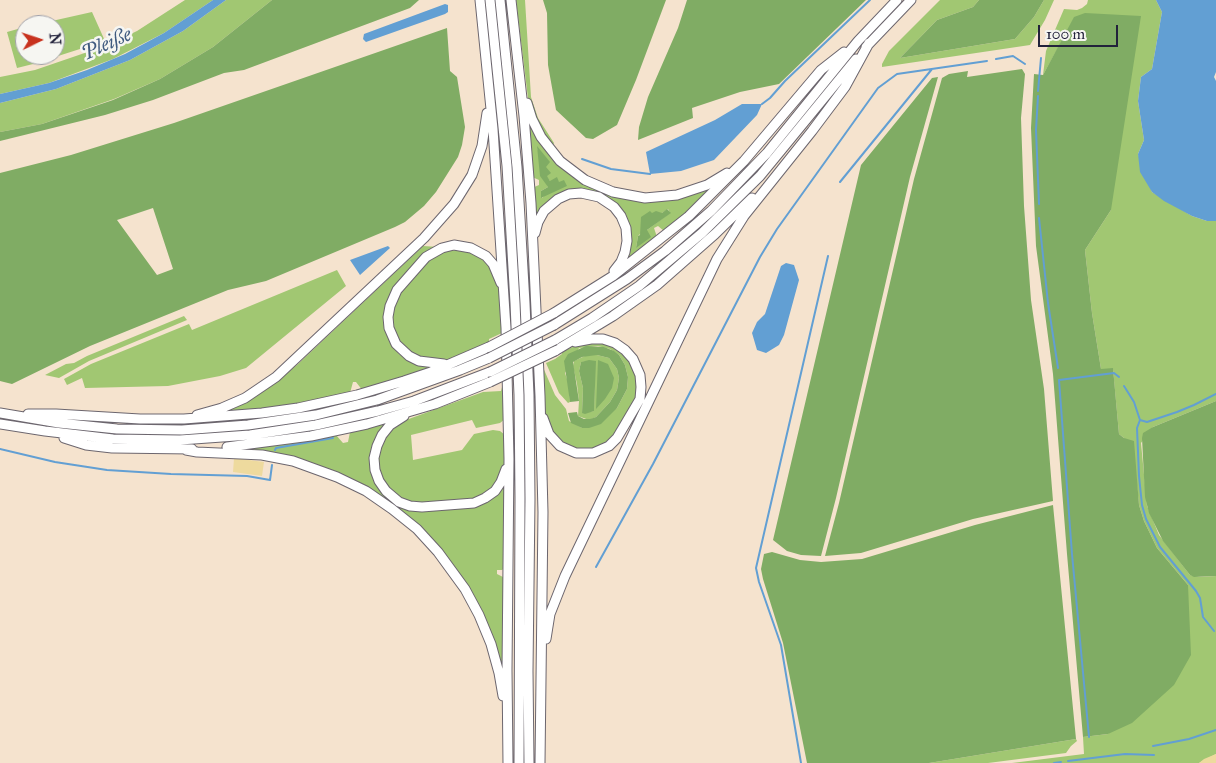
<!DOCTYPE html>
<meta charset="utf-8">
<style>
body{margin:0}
#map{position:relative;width:1216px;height:763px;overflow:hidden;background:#f5e3ce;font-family:"IM FELL Great Primer",serif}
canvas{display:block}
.north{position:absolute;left:15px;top:15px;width:50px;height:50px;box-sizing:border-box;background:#f6f6f2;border:1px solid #a1a1a9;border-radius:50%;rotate:86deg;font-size:14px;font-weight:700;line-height:20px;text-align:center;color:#22223b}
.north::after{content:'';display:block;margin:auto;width:18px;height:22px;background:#c8321e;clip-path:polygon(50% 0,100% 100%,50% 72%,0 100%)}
.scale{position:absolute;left:1038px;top:25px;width:80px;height:22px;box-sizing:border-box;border:2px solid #22223b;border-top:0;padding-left:6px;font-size:15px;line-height:18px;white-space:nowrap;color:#22223b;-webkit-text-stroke:4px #f6f6f2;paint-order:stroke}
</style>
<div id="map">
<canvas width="1216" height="763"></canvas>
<div class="north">N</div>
<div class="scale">100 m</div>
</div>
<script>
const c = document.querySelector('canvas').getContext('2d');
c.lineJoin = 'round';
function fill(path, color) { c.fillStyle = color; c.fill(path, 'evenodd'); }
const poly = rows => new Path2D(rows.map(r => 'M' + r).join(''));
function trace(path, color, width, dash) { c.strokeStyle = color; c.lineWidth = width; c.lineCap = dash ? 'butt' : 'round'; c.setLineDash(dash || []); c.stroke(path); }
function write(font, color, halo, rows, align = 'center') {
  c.font = font + ' "IM FELL Great Primer",serif'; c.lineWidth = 5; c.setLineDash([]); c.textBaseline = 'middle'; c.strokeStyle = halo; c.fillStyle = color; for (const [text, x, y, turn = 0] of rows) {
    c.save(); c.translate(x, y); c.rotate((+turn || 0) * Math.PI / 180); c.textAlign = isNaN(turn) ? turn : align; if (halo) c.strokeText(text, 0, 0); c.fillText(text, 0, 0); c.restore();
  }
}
const green = poly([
 [185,0,213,0,164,33,113,59,49,83,0,94,0,77,35,70,108,45,137,31],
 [226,0,272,0,213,47,160,79,114,99,42,124,0,132,0,103,56,89,130,60,183,31],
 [516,0,525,0,531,97,538,118,554,143,552,148,532,112,528,98],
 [940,0,979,0,973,7,937,20,900,58,1015,39,1034,17,1044,0,1054,0,1045,20,1030,45,882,67,882,64,889,51],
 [1088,0,1156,0,1162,12,1152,69,1141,77,1138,101,1144,140,1138,154,1152,192,1192,216,1207,221,1216,221,1216,401,1153,427,1141,443,1147,506,1159,535,1190,575,1199,577,1216,576,1216,754,1199,763,1012,763,1084,754,1083,737,1108,734,1188,585,1157,548,1144,521,1139,505,1136,476,1124,438,1119,434,1113,369,1101,369,1092,313,1085,250,1111,210,1075,17,1043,75,1046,51,1064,9,1077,10,1082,8,1087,4],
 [92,12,105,41,33,64,17,68,7,32,25,27,25,55,55,55,55,25,34,25],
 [525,110,561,165,634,200,716,184,689,214,664,231,658,226,654,228,657,237,626,260,620,210,576,190,535,221,532,188,539,185,539,180,530,176],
 [537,147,546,167,546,176,550,181,559,182,542,198,541,191,548,187],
 [668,209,670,213,647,230,636,248,638,236,662,213],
 [423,246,438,247,409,272,386,327,390,343,399,354,414,364,430,368,363,391,356,382,353,382,350,393,309,403,221,413,250,400,279,380,298,364],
 [462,250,470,251,488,263,499,283,502,333,489,339,489,343,454,358,446,360,430,362,405,350,397,338,391,320,392,310,401,292,430,259,445,251],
 [337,270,346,286,246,368,220,376,168,386,85,388,82,378,67,385,64,379,91,364,189,324,192,330],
 [184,316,187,320,89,361,59,378,45,375,66,364,74,363,87,356],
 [599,342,612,345,629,358,638,380,637,396,620,428,610,441,592,450,573,449,556,439,545,416,542,365,555,395,566,409,569,421,582,428,617,408,627,389,628,377,625,365,619,355,610,349,598,346,579,348,565,373,569,385,570,402,568,403,559,393,546,363,555,359,562,354,562,352,577,345],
 [587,355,597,355,609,358,617,369,619,378,617,390,610,402,596,417,589,420,578,416,579,401,577,384,573,366,574,361],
 [595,361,594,411,582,413,583,388,579,371,581,362],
 [504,385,505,419,500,423,476,428,472,420,411,435,413,460,462,450,474,434,493,430,500,431,505,435,506,460,503,473,497,485,480,499,433,504,406,501,390,492,380,475,378,457,383,440,388,433,406,420,483,392,501,391,502,387],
 [391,421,374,446,379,487,424,510,459,509,471,507,506,481,507,566,502,570,497,570,497,574,505,578,504,676,498,654,430,538,331,470,296,458,253,450,253,448,336,435,343,443,348,442,350,432],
 [1076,739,1077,741,1071,746,1066,753,988,763,929,763]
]);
const forest = poly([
 [272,0,419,0,410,8,244,70,224,73,153,100,105,115,0,141,0,132,42,124,113,100,160,79,213,47],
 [543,0,666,0,636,80,617,125,593,139,586,138,556,110,548,65,547,13],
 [687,0,866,0,779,84,740,92,692,108,693,118,638,140,639,127,648,97,678,28],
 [979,0,1044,0,1034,17,1015,39,900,58,937,20,973,7],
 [1085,13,1141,16,1111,210,1085,250,1092,313,1101,369,1113,368,1119,434,1124,438,1134,441,1139,505,1144,521,1157,548,1188,585,1191,655,1174,685,1132,723,1108,734,1083,737,1067,554,1053,374,1036,246,1031,128,1034,74,1043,75,1074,17],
 [447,28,450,71,457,77,465,127,462,145,458,157,436,192,424,206,405,222,395,227,266,281,228,290,90,346,12,384,0,381,0,173,71,155,174,123],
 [153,208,173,269,157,275,117,220],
 [1022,69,1025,74,1021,118,1024,206,1031,300,1044,389,1053,501,973,519,861,553,825,556,839,503,914,179,942,78,949,74,968,71,967,77],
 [938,77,910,177,836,498,821,556,801,555,787,551,773,540,861,165,932,78],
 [537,146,550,162,546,167,551,173,547,176,550,181,557,177,559,182,564,180,567,186,541,198,541,191,548,187,540,176],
 [667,209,671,213,647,230,651,237,636,248,638,236,640,235,641,217,650,211,652,213,656,211,662,213],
 [586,346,604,347,614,351,619,355,625,365,628,377,627,389,617,408,601,424,589,428,582,428,571,423,568,413,577,412,578,416,584,419,590,419,596,417,610,402,617,390,619,378,617,369,609,358,597,355,582,357,573,362,579,401,570,402,564,361,568,354],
 [589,360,596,361,594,411,585,414,582,413,583,388,579,371,581,362],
 [598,360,608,364,614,378,612,388,605,399,596,409],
 [1216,401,1216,576,1194,577,1190,575,1163,541,1149,513,1145,497,1142,438,1143,433,1153,427],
 [1053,505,1076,739,929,763,807,763,783,643,763,579,761,569,764,554,772,552,800,560,821,562,862,559,975,525]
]);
const sand = poly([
 [234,458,264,462,262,476,233,472],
 [1216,754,1216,763,1199,763,1204,759]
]);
const water = poly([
 [213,0,226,0,183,31,130,60,56,89,0,103,0,94,49,83,87,70,125,54,164,33],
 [1156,0,1216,0,1216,72,1214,77,1216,81,1216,221,1207,221,1192,216,1164,201,1152,192,1140,172,1138,154,1144,140,1138,101,1141,77,1152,69,1162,12],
 [445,4,448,5,448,12,445,14,366,42,363,39,364,34],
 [742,104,762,104,757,115,714,160,681,171,650,174,646,152,715,120],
 [388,246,390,248,360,275,350,260],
 [786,263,794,265,799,280,784,335,779,345,766,353,757,350,752,333,757,322,765,314,781,266]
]);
const stream = poly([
 [996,59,1013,56,1025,64],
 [1038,91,1041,58],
 [1038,96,1036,130,1039,204],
 [762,104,770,98,785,81,870,0],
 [582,159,611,169,650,174],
 [840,182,932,69],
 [1039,218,1048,303,1058,368],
 [1124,386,1134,402,1140,420,1137,428,1139,476,1142,505,1146,519,1160,547,1196,591,1200,598,1203,617,1214,631],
 [1140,420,1147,422,1177,412,1194,405,1216,394],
 [0,449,55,462,107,470,171,474,247,476,270,480,272,465],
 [275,450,276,448,333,438],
 [596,567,653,464,760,257,777,229,878,88,897,74,987,61],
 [1089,737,1072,554,1059,380,1114,373,1119,377],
 [1153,746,1189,739,1216,730],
 [1068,761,1125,754,1154,755],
 [801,763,781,645,759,582,756,568,828,256],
 [1054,763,1061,762]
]);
const highway = poly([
 [480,0,493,129,506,328,509,459,507,670,508,763],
 [490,0,507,166,515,303,519,395,520,498,519,763],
 [500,0,517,167,525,303,529,395,530,499,528,671,529,763],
 [511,0,524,116,531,203,540,396,543,512,540,763],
 [866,47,911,0],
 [527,103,532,119,541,137,560,161,585,180,613,192,645,198,677,195,707,185,727,173],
 [535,233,538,222,544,211,558,199,569,194,581,193,599,197,614,207,621,216,626,228,627,241,625,252,621,262,614,271],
 [554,313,613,276,689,216,744,161,821,70,844,52],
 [554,325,627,279,665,251,711,211,767,153,858,41,897,0],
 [555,340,592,318,639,286,702,233,760,176,856,59],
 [555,351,613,316,657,285,715,234,752,198],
 [444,364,419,361,409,356,396,344,389,328,388,317,390,306,397,290,426,257,442,248,454,245,471,248,486,256,493,264,501,283],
 [0,413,59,423,117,429,182,430,248,425,316,415,377,400,460,370,489,358],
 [28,414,56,414,140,419,184,419,262,413,298,408,357,395,404,381,431,372,489,347],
 [197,415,222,408,245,398,276,377,424,238,454,204,472,175,482,146,487,113],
 [404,416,390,425,382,435,377,446,374,458,375,470,379,481,386,491,399,502,410,506,422,507,474,503,485,498,495,491,501,482,506,469],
 [543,418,549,434,560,446,576,453,593,453,609,446,617,438,640,399,641,387,640,375,633,359,625,350,615,343,603,339,591,339,575,342],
 [0,424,45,431,113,439,180,440,250,435,316,425,378,411,414,401,490,372],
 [64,438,86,445,112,448,192,449],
 [227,447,311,436,367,424,435,404,490,382],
 [186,450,197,452,262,455,293,461,337,477,366,491,392,509,417,529,438,552,465,589,479,615,491,644,499,673,503,696],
 [546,639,550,614,565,576,717,259,744,216,812,131,845,87,869,43]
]);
const highwayBridge = poly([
 [489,347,554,313],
 [489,358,554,325],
 [490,372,555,340],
 [490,382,555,351]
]);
const waterNames = [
 ["Pleiße",107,45,-24]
];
fill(green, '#a1c772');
fill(forest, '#80ac64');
fill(sand, '#eeda9e');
fill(water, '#629fd3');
trace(stream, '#629fd3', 2);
trace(highway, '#6c666e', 11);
trace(highway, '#fff', 9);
trace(highwayBridge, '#6c666e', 11, []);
trace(highwayBridge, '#fff', 9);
write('italic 20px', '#3f5a7f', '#f6f6f2', waterNames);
</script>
